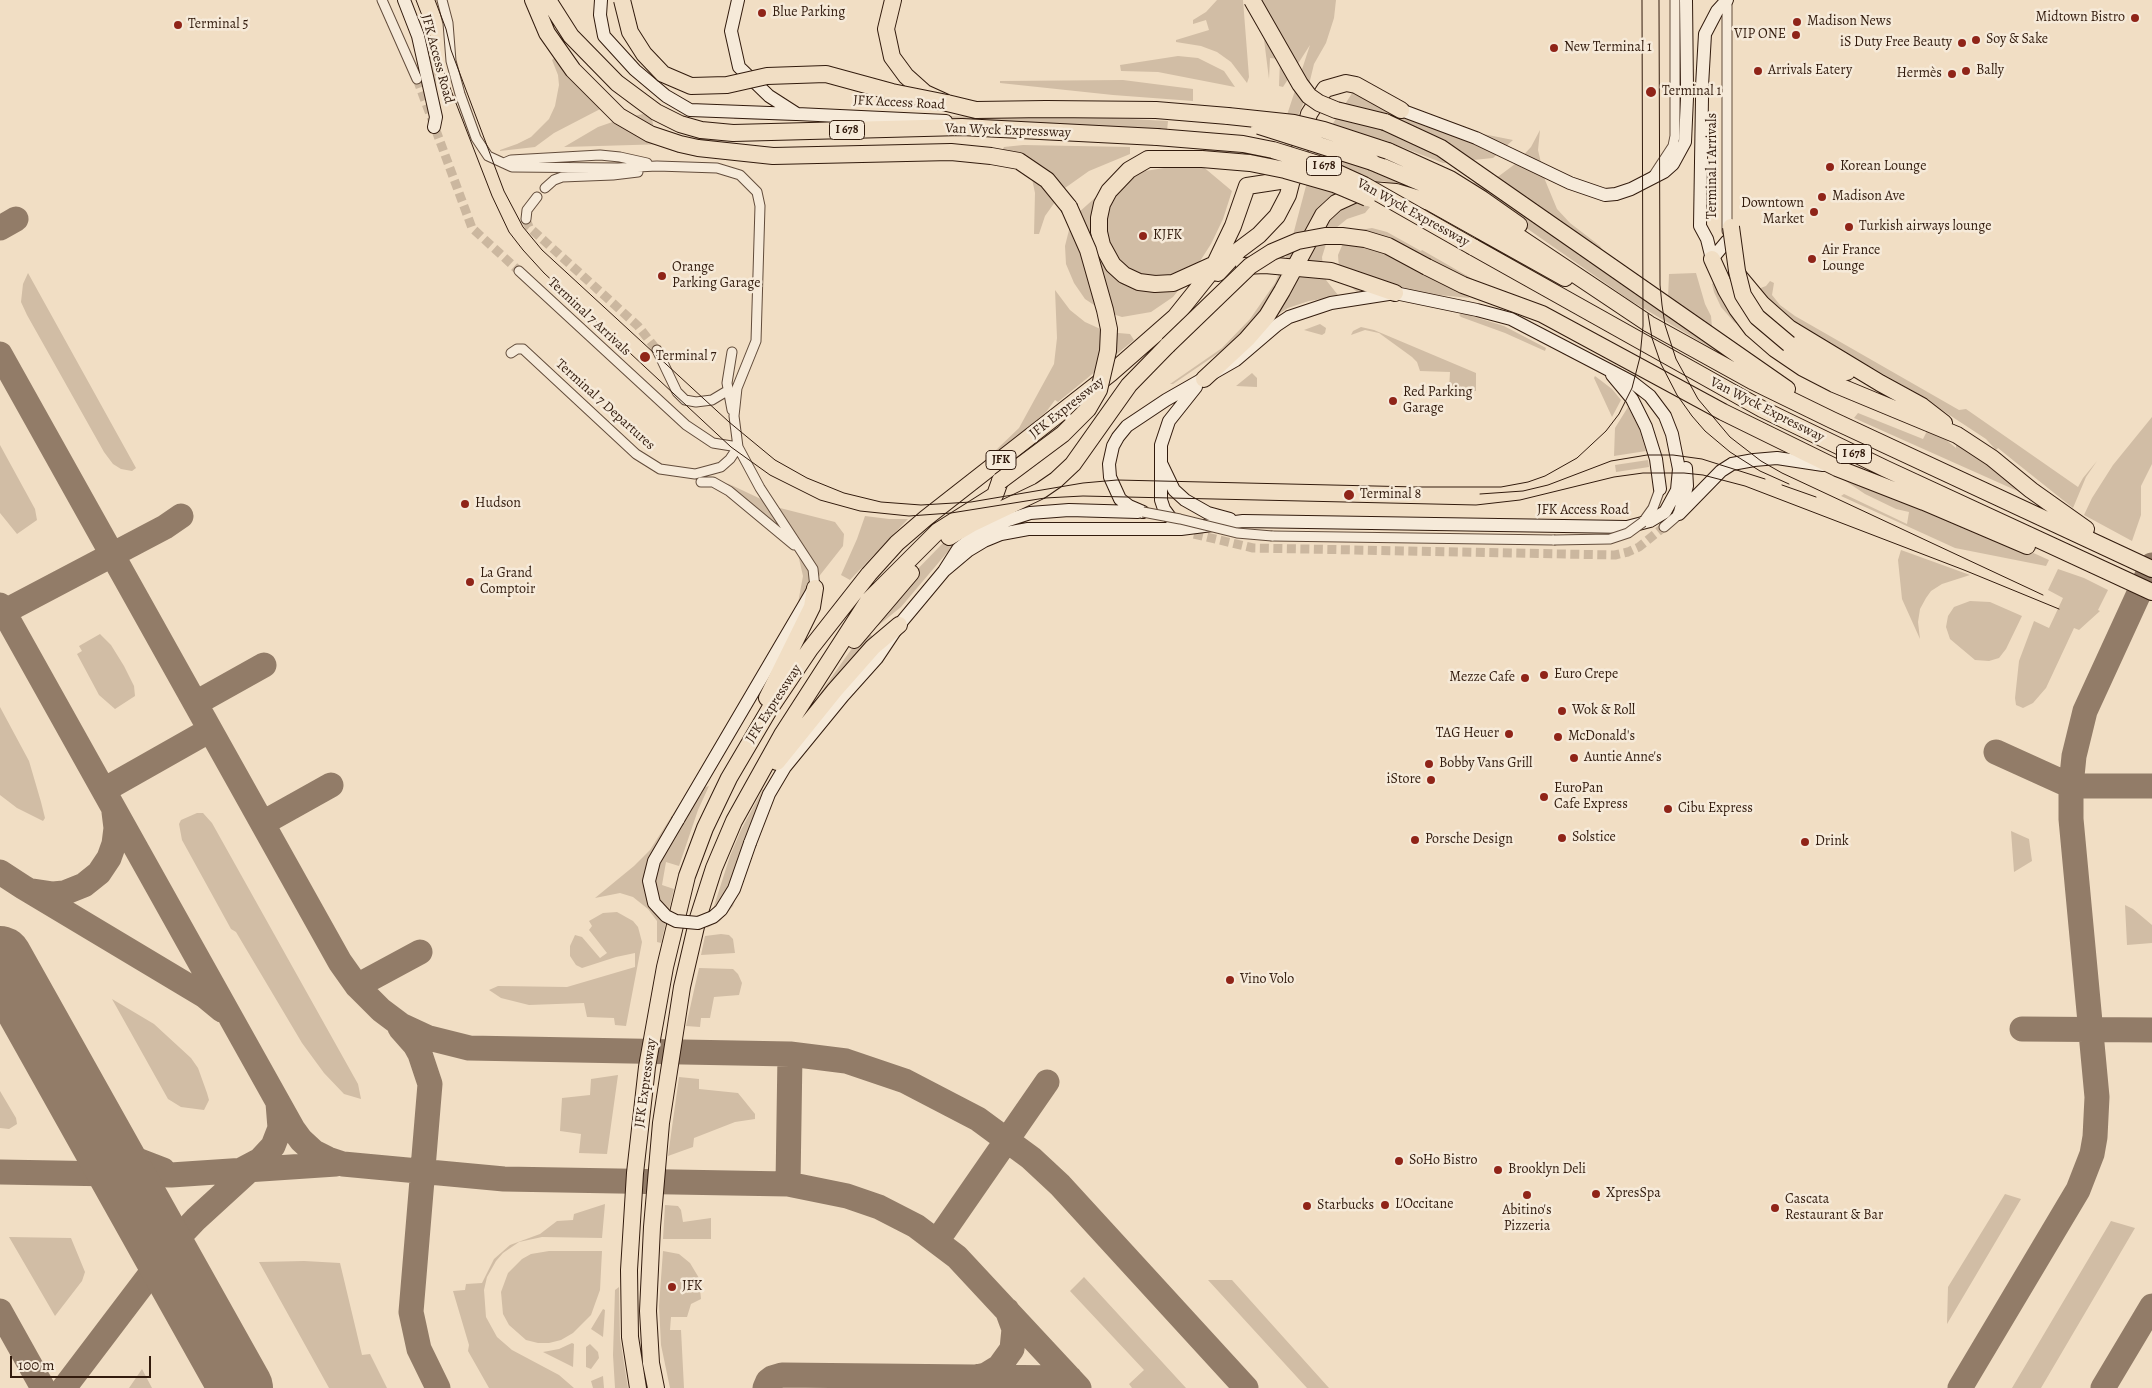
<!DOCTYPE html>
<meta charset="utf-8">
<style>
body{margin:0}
#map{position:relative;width:2152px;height:1388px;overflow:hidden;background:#f1dec4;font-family:Alegreya,serif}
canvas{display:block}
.scale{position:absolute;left:10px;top:1356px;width:141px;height:22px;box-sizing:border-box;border:2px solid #321b0d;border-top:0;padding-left:6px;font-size:15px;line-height:18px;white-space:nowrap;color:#321b0d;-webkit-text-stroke:4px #f6ead9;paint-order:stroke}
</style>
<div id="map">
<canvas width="2152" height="1388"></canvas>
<div class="scale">100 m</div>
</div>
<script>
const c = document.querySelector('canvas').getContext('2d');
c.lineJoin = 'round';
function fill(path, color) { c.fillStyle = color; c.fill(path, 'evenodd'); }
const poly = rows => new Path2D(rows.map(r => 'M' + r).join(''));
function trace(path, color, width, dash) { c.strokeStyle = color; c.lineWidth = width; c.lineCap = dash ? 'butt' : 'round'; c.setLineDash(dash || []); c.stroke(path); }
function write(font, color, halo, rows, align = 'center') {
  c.font = font + ' Alegreya,serif'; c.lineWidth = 5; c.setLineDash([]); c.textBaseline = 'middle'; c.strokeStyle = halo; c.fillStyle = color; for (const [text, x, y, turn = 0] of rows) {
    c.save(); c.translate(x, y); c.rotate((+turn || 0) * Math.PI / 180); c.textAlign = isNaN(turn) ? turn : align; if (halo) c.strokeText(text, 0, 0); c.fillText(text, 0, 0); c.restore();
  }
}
const green = poly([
 [1217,0,1243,0,1249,77,1247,83,1231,62,1217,52,1201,46,1176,42,1176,40,1209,30,1206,20,1193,24,1193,20,1206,12],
 [1259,0,1336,0,1334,18,1326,43,1314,64,1306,97,1292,130,1289,163,1284,163,1286,118,1310,45,1283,87,1279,86,1280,59,1270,58,1269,79],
 [415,45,430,47,435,64,437,96],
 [1178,56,1198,58,1224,71,1235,87,1158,72,1121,71,1120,65],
 [555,57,606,106,554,133,535,147,500,151,500,150,517,144,531,137,549,119,555,106,559,85,558,75,552,60],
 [1123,80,1193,89,1193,101,1113,95,1000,83,1000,81],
 [1354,90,1403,118,1513,140,1493,158,1443,163,1381,139,1374,155,1423,189,1382,181,1367,181,1328,199,1312,218,1278,285,1254,320,1241,334,1223,350,1173,384,1170,384,1222,348,1250,319,1275,283,1289,250,1315,152],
 [643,114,652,119,654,129,667,144,564,147,598,127,624,118],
 [734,114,1113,118,1168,121,1167,131,734,119],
 [1540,130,1538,150,1545,180,1557,209,1570,223,1600,246,1603,251,1596,262,1719,350,1718,352,1631,301,1459,181,1475,183,1499,176,1515,164,1531,147],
 [1023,145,1130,147,1130,154,1089,171,1065,188,1045,216,1039,234,1034,234,1035,193,1031,174,1003,149,1004,147],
 [1183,165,1201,165,1232,191,1223,219,1211,244,1193,272,1173,297,1151,312,1122,317,1103,311,1085,299,1074,283,1066,264,1065,246,1070,226,1078,213,1105,189,1145,171],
 [1353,200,1370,207,1365,213,1347,219,1336,228,1321,229,1329,217],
 [1372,228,1387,232,1421,251,1422,250,1483,285,1360,230],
 [1327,241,1322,257,1323,267,1326,280,1338,295,1337,297,1309,301,1288,308,1277,315,1276,314,1316,242],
 [1344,241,1368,244,1450,286,1470,298,1418,293,1375,295,1357,292,1345,282,1339,269,1338,255],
 [28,273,136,468,132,471,121,469,113,464,104,452,27,315,21,302,23,284],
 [1696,273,1705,304,1711,316,1712,327,1668,298,1669,274],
 [1770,281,1774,283,1772,295,1780,305,1795,316,1959,410,1966,409,2078,487,2083,478,2097,461,2086,477,2073,508,2014,461,1998,448,1996,450,1986,439,1913,391,1805,330,1777,310,1758,289,1766,286],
 [1715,282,1741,326,1734,322,1721,307,1714,292,1712,284],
 [1055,290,1070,310,1085,322,1107,332,1130,334,1134,340,1058,402,1055,400,1046,412,974,473,973,472,1019,428,1054,364,1057,338],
 [1462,313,1504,326,1546,348,1545,351,1505,333,1461,317,1459,315],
 [1320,324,1326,328,1325,333,1322,335,1304,330],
 [1361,327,1374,330,1476,373,1476,391,1449,390,1450,372,1420,371,1417,362,1412,357,1379,333,1365,330,1351,335,1353,331],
 [1252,373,1257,378,1257,387,1236,386],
 [1595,376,1612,389,1621,400,1612,417,1594,378],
 [1628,407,1639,428,1646,451,1614,456,1615,428],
 [1858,413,1923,439,1927,431,1946,440,1956,448,1956,442,1981,458,2022,493,1854,418],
 [2152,417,2152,464,2141,486,2141,515,2132,541,2084,515,2092,498,2113,465],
 [0,445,35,509,37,520,17,534,0,513],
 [1648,460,1649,467,1616,472,1615,465],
 [1838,476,1929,506,2049,560,2046,566,1955,548,1841,496,1844,494,1907,524,1909,512,1896,509,1865,494],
 [719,482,729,484,780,508,835,522,844,534,843,546,798,603,803,576,797,550,781,527],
 [979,512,994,516,956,542,901,607,869,633,873,637,814,702,865,630,905,582,942,544],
 [865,516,889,519,908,519,850,580,841,575,857,539],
 [1901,550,1970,575,1942,584,1931,591,1926,598,1920,609,1918,622,1920,639,1902,599,1898,560],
 [2058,569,2084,578,2108,590,2098,610,2100,611,2079,630,2074,628,2046,688,2033,703,2023,708,2016,705,2015,698,2019,661,2034,621,2049,628,2063,598,2048,590],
 [1970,601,1990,602,2022,616,2006,649,1999,658,1989,661,1975,660,1950,639,1946,627,1948,616,1954,607],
 [100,634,111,645,124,666,134,686,135,696,115,709,99,695,77,654,82,651,79,646],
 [0,707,29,761,41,802,45,818,43,821,17,808,0,795],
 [703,767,702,788,709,786,698,810,679,866,666,862,662,885,674,889,661,943,657,942,657,921,648,909,633,897,620,893,595,898,634,866,650,850],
 [763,789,765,790,754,843,733,906,720,921,707,928,730,856,741,830],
 [197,813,203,813,212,823,358,1084,361,1099,344,1094,324,1073,302,1043,236,932,231,929,182,840,179,824,181,820],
 [2011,831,2029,839,2032,861,2014,872],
 [2125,905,2133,909,2152,925,2152,943,2127,945],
 [617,912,633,921,638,927,642,942,626,1026,615,1025,614,1018,587,1017,584,1003,529,1005,501,998,489,990,498,986,567,987,635,967,635,953,616,957,582,968,576,965,570,956,570,946,575,935,582,937,600,958,607,953,589,930,592,926,589,921,603,913],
 [721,934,729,935,733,939,735,953,701,955,705,936],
 [699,968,733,969,738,974,742,983,739,995,714,997,710,1018,701,1018,700,1027,686,1026],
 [112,999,154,1024,191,1058,198,1068,207,1093,209,1100,204,1110,181,1107,168,1099],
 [618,1075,607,1154,579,1153,581,1134,560,1131,562,1098,590,1095,591,1079],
 [679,1077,699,1079,699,1089,738,1093,755,1114,755,1119,735,1122,694,1138,693,1147,668,1156],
 [0,1091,16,1118,17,1124,9,1129,0,1128],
 [2005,1194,2021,1199,1947,1324,1948,1287],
 [605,1204,602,1238,542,1237,519,1242,503,1253,496,1261,487,1277,484,1290,486,1317,497,1337,512,1350,559,1375,574,1388,489,1388,468,1351,469,1345,453,1291,465,1290,466,1284,482,1283,494,1259,510,1245,540,1234,557,1221,573,1220,574,1214],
 [665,1205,678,1206,681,1210,683,1222,711,1218,711,1239,663,1239],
 [2111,1221,2135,1228,2041,1388,2012,1388],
 [9,1237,71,1238,85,1272,82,1281,55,1316],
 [549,1251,602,1251,600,1290,591,1315,573,1333,561,1340,549,1343,538,1343,526,1340,509,1325,503,1314,501,1292,508,1273,522,1259,531,1254],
 [663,1251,679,1254,690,1263,699,1278,701,1299,691,1304,687,1317,671,1317,670,1330,681,1330,684,1388,670,1388,661,1345,659,1306],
 [304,1261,340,1263,362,1355,370,1354,387,1388,329,1388,259,1262],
 [1084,1277,1186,1388,1132,1388,1129,1384,1144,1370,1070,1291],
 [1208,1280,1232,1280,1329,1388,1307,1388],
 [619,1287,620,1338,628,1388,615,1388,613,1355,615,1290],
 [603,1309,605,1310,603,1337,591,1329],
 [572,1343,574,1344,573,1367,543,1352,559,1349],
 [590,1344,598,1352,599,1358,591,1369,586,1367,586,1347],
 [142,1369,152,1388,129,1388],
 [603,1376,604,1388,593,1388,591,1381]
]);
const taxiway = poly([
 [0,228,16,219],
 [0,354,340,962,357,986,381,1010,401,1025,429,1038,469,1048,790,1054,846,1061,905,1081,978,1119,1031,1158,1060,1185,1246,1388],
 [0,605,293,1129,301,1140,314,1152,328,1159,343,1164,504,1179,788,1184,847,1196,879,1207,916,1226,957,1257,1079,1388],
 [0,614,165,527,181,516],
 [196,703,264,665],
 [1996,752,2071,786,2152,786],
 [104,790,210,730],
 [263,823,331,785],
 [0,872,23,887,205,996,222,1010],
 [33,891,53,894,64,893,84,885,99,873,109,858,114,844,116,828,114,812],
 [357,986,420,952],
 [400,1028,415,1045,420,1054,430,1084,411,1312,419,1349,438,1388],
 [2022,1029,2152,1030],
 [48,1040,96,1123,106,1137,137,1160,163,1170],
 [113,1164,154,1238,156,1248,155,1261,150,1274],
 [243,1169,260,1160,273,1146,280,1128,278,1103],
 [0,1172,171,1175,336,1164],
 [788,1184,790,1054],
 [937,1241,1047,1082],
 [0,1311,43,1388],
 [977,1377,986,1375,999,1367,1012,1349,1014,1329,1007,1310],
 [64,1388,177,1239,196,1219,255,1165],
 [765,1388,768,1381,772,1378,782,1375,1070,1378],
 [1960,1388,2078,1190,2092,1154,2095,1137,2097,1097,2071,819,2071,786,2074,756,2085,711,2152,565],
 [2103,1388,2152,1306]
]);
const runway = poly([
 [0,958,241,1388]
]);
const streetTunnel = poly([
 [417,79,472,228,519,271],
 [526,219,529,227,638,326,657,350],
 [1194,534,1253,548,1615,555,1628,552,1639,547,1664,527]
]);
const street = poly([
 [382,0,417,79],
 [442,0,448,23,451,61,460,94,476,138,488,156,512,167,618,168,657,166,717,168,740,175,757,192,760,206,756,341,737,388,734,416,738,447,760,488,813,569,815,588],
 [1675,0,1675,87],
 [504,163,511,160,600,155,620,157,647,163],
 [1654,175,1673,146,1675,136,1675,98],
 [545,188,554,180,562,177,613,175,638,172],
 [526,219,527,210,537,197],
 [1727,231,1727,0],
 [519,271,686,425,713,443,738,447],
 [657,350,677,392,685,400,696,402,712,400,727,391],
 [511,353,517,349,523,349,636,454,660,469,695,474,710,470,721,467,730,459,738,447],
 [732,410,727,383,732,352],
 [701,482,713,482,729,491,794,545],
 [1643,522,1653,508,1660,489],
 [1664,527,1679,514],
 [1272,536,1554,540]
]);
const secondary = poly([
 [404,0,418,36,436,117,434,127],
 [601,0,600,15,604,36,635,70,666,96,690,110,796,114],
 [738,0,731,31,739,67,769,96,797,114,946,121],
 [1686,0,1687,87],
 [1702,86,1705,34,1717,11,1727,0],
 [1702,98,1700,226,1707,239,1712,259,1727,241],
 [1401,110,1476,138,1570,183,1605,195,1616,194,1631,189,1664,172,1673,164,1685,142,1687,98],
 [1612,375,1632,399,1646,427,1656,459,1660,489],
 [1162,465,1174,490,1185,500,1208,513,1230,519],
 [1680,512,1687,486,1686,468],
 [1679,514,1721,471,1732,464,1754,460,1777,458,1823,465],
 [1175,524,1164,509,1161,500,1161,445,1169,421,1196,387],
 [944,571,969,550,984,541,1001,534,1028,529,1181,529,1243,521,1627,527,1650,521,1665,512,1677,490,1679,469,1672,434,1665,416,1650,396,1632,382,1511,319,1477,310,1395,293,1331,303,1289,317,1277,325,1236,360,1166,400,1127,426,1118,437,1113,446,1109,464,1110,477,1120,499,1129,506,1143,512],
 [678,820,813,590],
 [750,843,769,794,785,767,843,696,877,658,899,625,944,571,958,549,977,534,993,525,1030,513,1069,510,1138,512]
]);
const highway = poly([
 [533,0,547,33,573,70,619,116,650,134,680,144,698,148,773,156,951,152,991,156,1019,161,1047,180,1069,207],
 [548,0,571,36,617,83,656,112,680,124,701,130,733,133,962,127,1157,137],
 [893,0,886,29,892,57,906,76,925,93,947,103,976,110,1046,109,1156,110,1228,116],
 [1385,122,1441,148,1787,389],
 [1388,151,1450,179,1482,199,1519,225],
 [1202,159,1148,159,1129,170,1109,191,1102,204,1099,218,1099,232,1102,245,1113,265,1124,275,1139,282,1155,284,1173,283,1215,264],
 [1372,162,1431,187,1492,219,1649,324,1752,381,1832,420,2152,569],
 [1473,247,1762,409,1886,469,2152,592],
 [1712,259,1726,290,1737,309,1752,329,1775,349,1803,368,1834,384,1957,435,1992,458,2031,490,2086,529],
 [1244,266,1265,265,1331,271,1395,293],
 [1427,267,1463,285,1542,314,1723,412,1837,468,1924,502,2027,546],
 [1218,273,1239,250,1259,235,1277,216,1288,195,1309,114,1325,89,1346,83,1356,85,1401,110],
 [1737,274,1762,304,1789,328,1880,383,1922,406,1944,423],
 [1789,344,1812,358,1847,372],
 [1204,379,1247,339,1267,316,1282,291,1323,215,1336,203,1360,192,1371,190,1396,192,1429,202,1565,278],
 [949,537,971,524,1040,491,1056,480,1073,464,1129,385,1168,345],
 [854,640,911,573],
 [767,698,812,607,815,588],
 [777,762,835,690,873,647,899,625],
 [638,1388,630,1337,629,1270,635,1173,647,1067,665,967,687,876,705,828,729,778,769,710,810,649,869,574,897,543,926,518,1110,374,1175,317,1211,272,1233,226,1247,186,1293,179],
 [656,1388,651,1363,648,1311,652,1227,661,1123,682,987,698,918,714,868,734,821,783,733,868,601,938,531,995,495,1000,481]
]);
const tram = poly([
 [416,0,492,196,509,232,523,250,544,273,731,447,770,475,820,500,860,511,909,516,951,513,1045,498,1083,496,1476,505,1520,500,1614,477,1643,473,1684,473,1703,475,1745,486,1964,570,2059,609],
 [435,0,446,29,451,50,504,191,523,227,542,250,729,422,775,460,807,478,844,493,881,502,921,505,971,502,1083,483,1117,480,1417,487,1501,487,1528,482,1545,476,1577,458,1606,431,1619,414,1632,388,1640,357,1643,326,1642,0],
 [1659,0,1660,285,1662,305,1665,325,1676,359,1698,399,1730,437,1761,461,1782,473,2043,595],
 [1648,314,1652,338,1661,364,1677,395,1692,416,1705,431,1730,452,1760,471,1789,484],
 [1782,485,1816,497],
 [1480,494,1523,491,1548,485,1611,461,1647,455,1673,455,1702,459,1765,479]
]);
const streetBridge = poly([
 [1143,512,1180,519,1237,533,1272,536],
 [1554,540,1610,539,1628,533,1643,522]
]);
const secondaryBridge = poly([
 [678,820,654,861,649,881,654,903,666,916,676,921,698,923,713,917,721,910,734,889,750,843]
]);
const highwayBridge = poly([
 [622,0,630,32,644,54,663,74,691,86,727,85,767,76,826,74,892,92,947,103],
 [1252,0,1300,84,1309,96,1319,103,1336,110,1385,122],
 [1228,116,1294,123,1324,130,1388,151],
 [1259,126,1372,162],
 [1157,137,1243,144,1273,150,1318,164,1364,185,1473,247],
 [1202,159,1250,163,1285,170,1334,184,1367,198],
 [1731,227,1737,271,1743,295,1757,317,1789,344],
 [1168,345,1250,266,1272,252,1298,241,1325,236,1342,236,1365,239,1388,246,1427,267],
 [1000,481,1063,434,1088,409,1099,390,1108,351,1109,329,1105,310,1088,250,1069,207]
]);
const markers = [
 [762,13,5,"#8f2418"],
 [2135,18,5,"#8f2418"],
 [1797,22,5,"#8f2418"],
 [178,25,5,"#8f2418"],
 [1796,35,5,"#8f2418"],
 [1976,40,5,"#8f2418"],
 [1962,43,5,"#8f2418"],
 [1554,48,5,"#8f2418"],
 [1758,71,5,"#8f2418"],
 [1966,71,5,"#8f2418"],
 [1952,74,5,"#8f2418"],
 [1651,92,6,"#8f2418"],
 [1830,167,5,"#8f2418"],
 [1822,197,5,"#8f2418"],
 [1814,212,5,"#8f2418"],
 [1849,227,5,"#8f2418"],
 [1143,236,5,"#8f2418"],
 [1812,259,5,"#8f2418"],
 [662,276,5,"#8f2418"],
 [645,357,6,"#8f2418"],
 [1393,401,5,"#8f2418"],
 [1349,495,6,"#8f2418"],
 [465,504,5,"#8f2418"],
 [470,582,5,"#8f2418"],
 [1544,675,5,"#8f2418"],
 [1525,678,5,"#8f2418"],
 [1562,711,5,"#8f2418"],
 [1509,734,5,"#8f2418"],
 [1558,737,5,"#8f2418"],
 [1574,758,5,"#8f2418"],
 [1429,764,5,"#8f2418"],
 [1431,780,5,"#8f2418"],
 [1544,797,5,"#8f2418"],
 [1668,809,5,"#8f2418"],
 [1562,838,5,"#8f2418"],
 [1415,840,5,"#8f2418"],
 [1805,842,5,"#8f2418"],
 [1230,980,5,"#8f2418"],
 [1399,1161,5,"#8f2418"],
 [1498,1170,5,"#8f2418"],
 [1596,1194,5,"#8f2418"],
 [1527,1195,5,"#8f2418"],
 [1385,1205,5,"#8f2418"],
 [1307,1206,5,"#8f2418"],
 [1775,1208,5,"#8f2418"],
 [672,1287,5,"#8f2418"]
];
const shields = [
 [847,130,35],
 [1324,166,35],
 [1854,454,35],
 [1001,460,30]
];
const shieldNames = [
 ["I 678",847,130],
 ["I 678",1324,166],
 ["I 678",1854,454],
 ["JFK",1001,460]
];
const poiNames = [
 ["Blue Parking",772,13],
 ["Midtown Bistro",2125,18,"right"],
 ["Madison News",1807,22],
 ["Terminal 5",188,25],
 ["VIP ONE",1786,35,"right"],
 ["Soy & Sake",1986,40],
 ["iS Duty Free Beauty",1952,43,"right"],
 ["New Terminal 1",1564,48],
 ["Arrivals Eatery",1768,71],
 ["Bally",1976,71],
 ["Hermès",1942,74,"right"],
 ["Terminal 1",1662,92],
 ["Korean Lounge",1840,167],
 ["Madison Ave",1832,197],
 ["Downtown",1804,204,"right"],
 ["Market",1804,220,"right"],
 ["Turkish airways lounge",1859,227],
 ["KJFK",1153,236],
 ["Air France",1822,251],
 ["Lounge",1822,267],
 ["Orange",672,268],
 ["Parking Garage",672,284],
 ["Terminal 7",656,357],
 ["Red Parking",1403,393],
 ["Garage",1403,409],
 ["Terminal 8",1360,495],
 ["Hudson",475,504],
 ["La Grand",480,574],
 ["Comptoir",480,590],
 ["Euro Crepe",1554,675],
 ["Mezze Cafe",1515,678,"right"],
 ["Wok & Roll",1572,711],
 ["TAG Heuer",1499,734,"right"],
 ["McDonald's",1568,737],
 ["Auntie Anne's",1584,758],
 ["Bobby Vans Grill",1439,764],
 ["iStore",1421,780,"right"],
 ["EuroPan",1554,789],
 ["Cafe Express",1554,805],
 ["Cibu Express",1678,809],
 ["Solstice",1572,838],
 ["Porsche Design",1425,840],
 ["Drink",1815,842],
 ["Vino Volo",1240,980],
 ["SoHo Bistro",1409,1161],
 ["Brooklyn Deli",1508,1170],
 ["XpresSpa",1606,1194],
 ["Cascata",1785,1200],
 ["Restaurant & Bar",1785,1216],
 ["L'Occitane",1395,1205],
 ["Starbucks",1317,1206],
 ["Abitino's",1527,1211,"center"],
 ["Pizzeria",1527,1227,"center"],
 ["JFK",682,1287]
];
const streetNames = [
 ["JFK Access Road",437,59,75],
 ["JFK Access Road",899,103,3],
 ["Van Wyck Expressway",1008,131,2],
 ["Terminal 1 Arrivals",1713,166,-90],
 ["Van Wyck Expressway",1413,213,29],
 ["Terminal 7 Arrivals",589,317,43],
 ["Terminal 7 Departures",605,405,42],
 ["JFK Expressway",1067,408,-38],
 ["Van Wyck Expressway",1767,410,27],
 ["JFK Access Road",1583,511],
 ["JFK Expressway",774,704,-57],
 ["JFK Expressway",646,1083,-82]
];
fill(green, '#d1bda5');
trace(taxiway, '#927c68', 25);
trace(runway, '#927c68', 64);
trace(streetTunnel, '#cbb79f', 9, [9, 4.5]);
trace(street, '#624c3b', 11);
trace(secondary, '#321b0d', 14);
trace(highway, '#321b0d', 18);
trace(street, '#f6ead9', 9);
trace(secondary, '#f6ead9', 12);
trace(highway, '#f1dec4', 16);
trace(tram, '#321b0d', 1);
trace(streetBridge, '#624c3b', 11, []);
trace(secondaryBridge, '#321b0d', 14, []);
trace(highwayBridge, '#321b0d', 18, []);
trace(streetBridge, '#f6ead9', 9);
trace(secondaryBridge, '#f6ead9', 12);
trace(highwayBridge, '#f1dec4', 16);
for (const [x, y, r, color] of markers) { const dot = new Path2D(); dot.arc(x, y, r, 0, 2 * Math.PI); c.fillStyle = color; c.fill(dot); trace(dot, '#f6ead9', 2); }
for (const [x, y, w] of shields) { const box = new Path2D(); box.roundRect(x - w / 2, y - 9.5, w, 19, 4); c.fillStyle = '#f6ead9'; c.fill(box); trace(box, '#321b0d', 1); }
write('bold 12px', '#321b0d', null, shieldNames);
write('14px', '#321b0d', '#f6ead9', poiNames, 'left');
write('14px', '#321b0d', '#f6ead9', streetNames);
</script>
